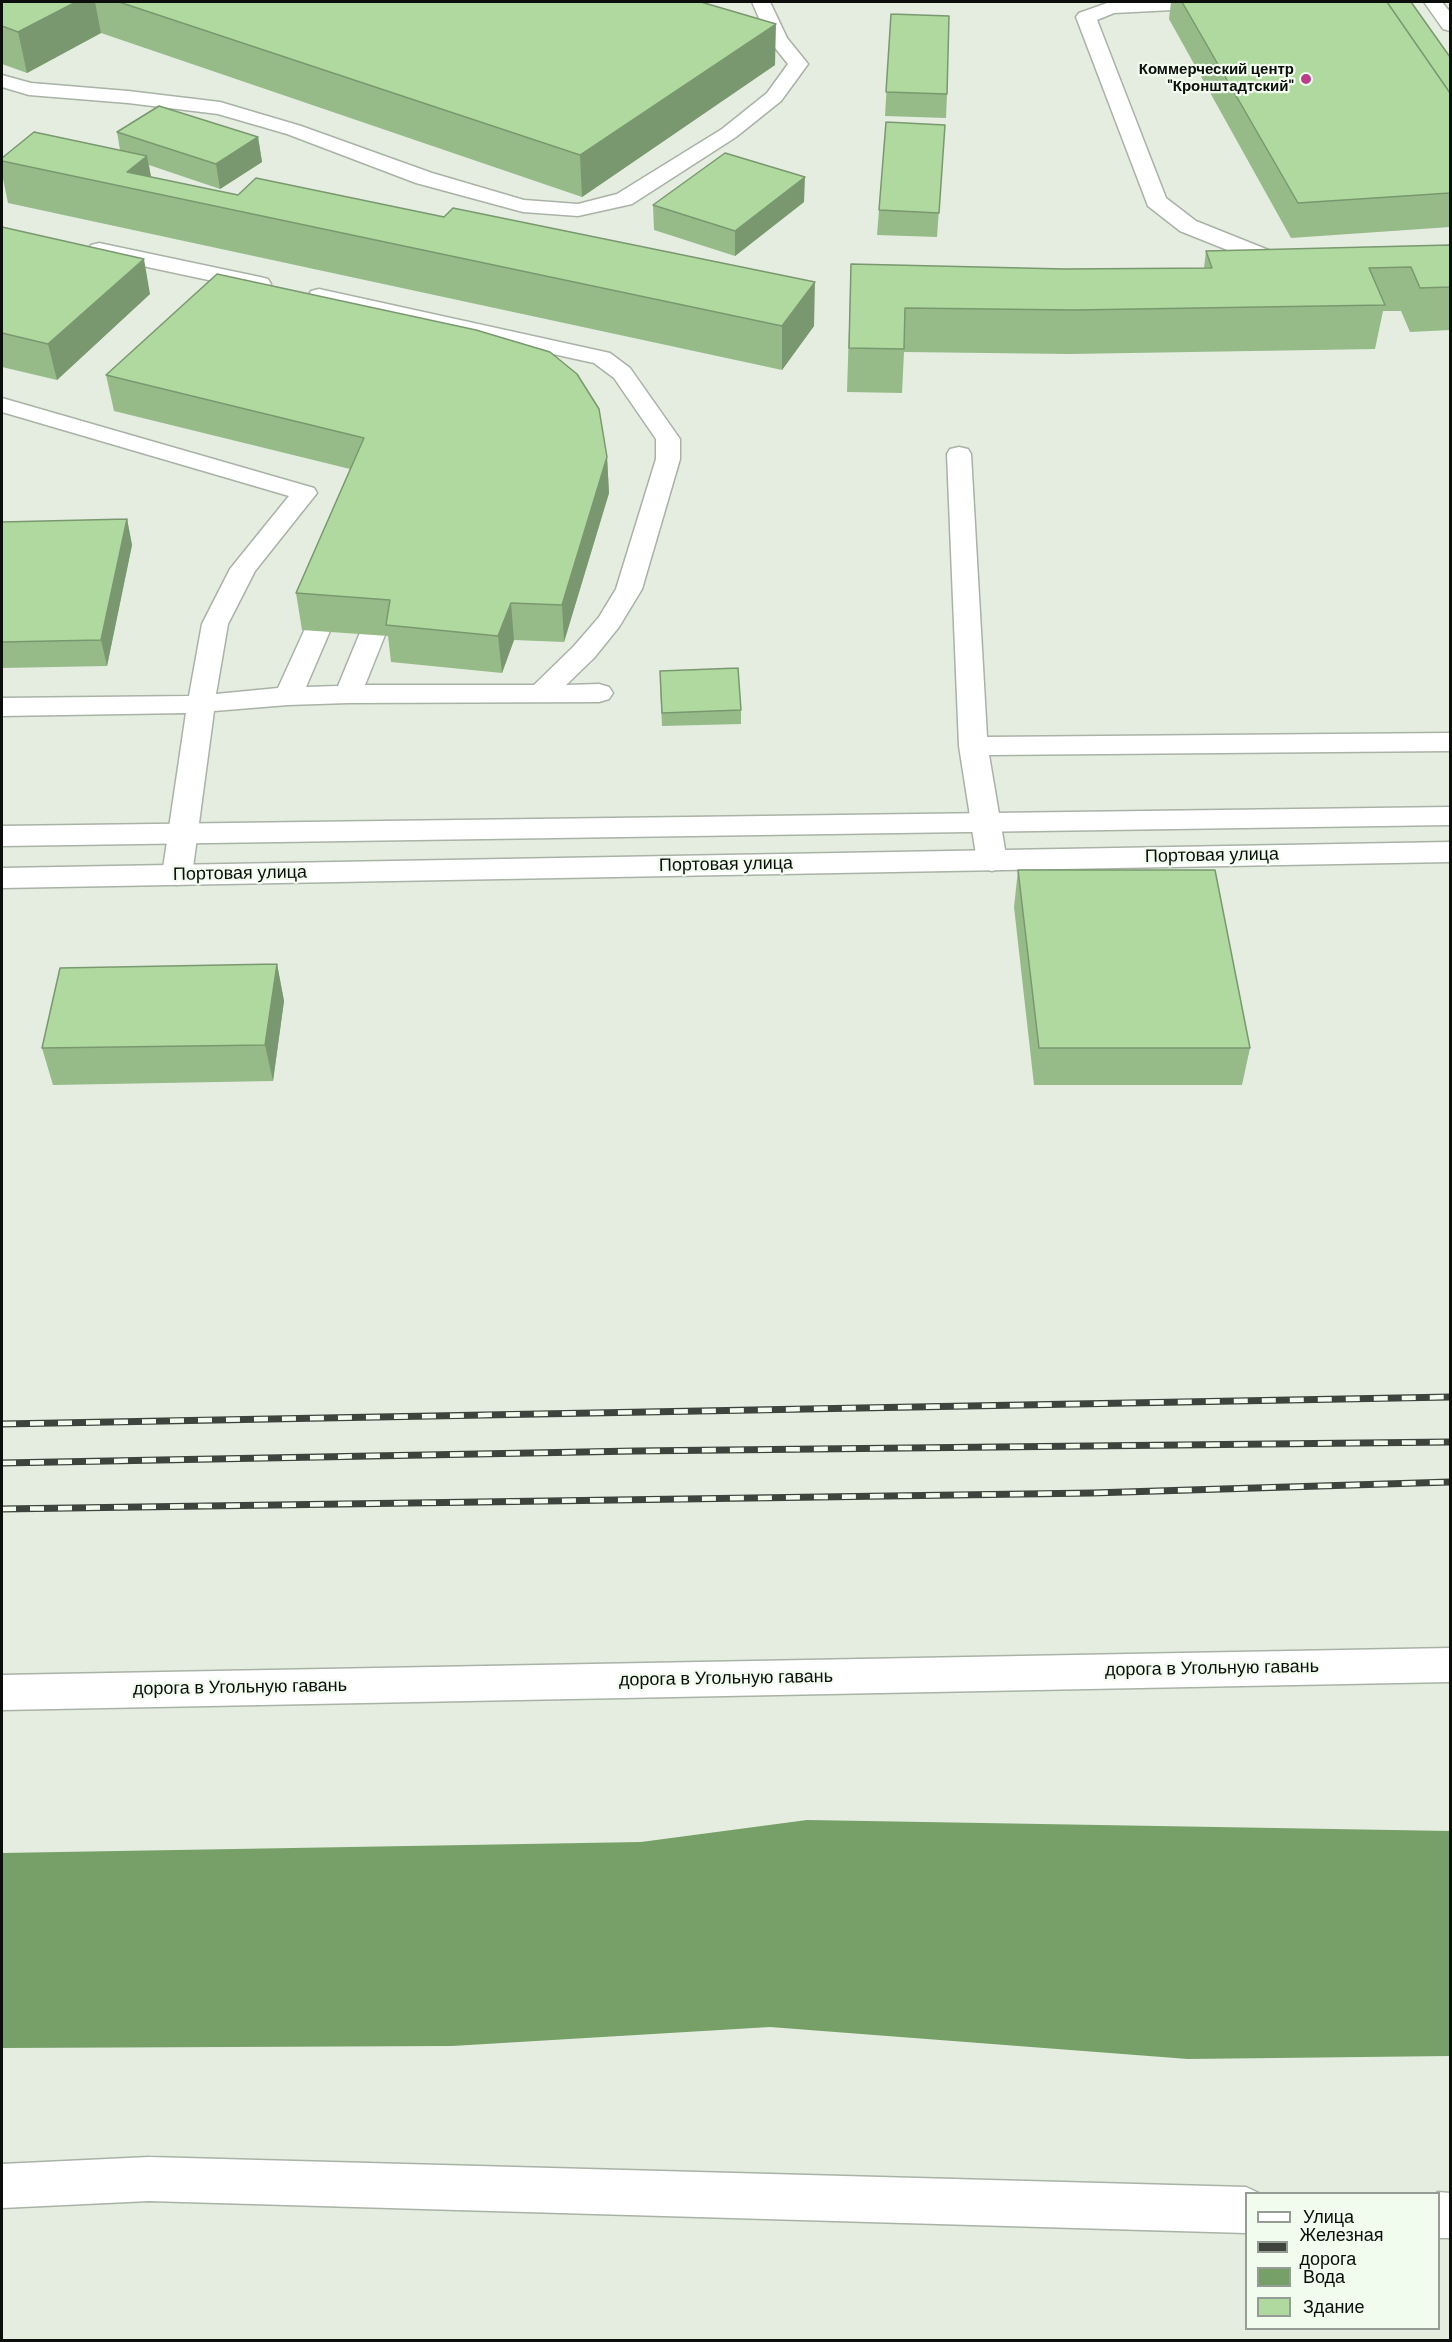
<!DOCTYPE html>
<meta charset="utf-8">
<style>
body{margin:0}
#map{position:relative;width:1452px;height:2342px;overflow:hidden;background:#e4ede0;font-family:"DM Sans",sans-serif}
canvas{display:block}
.frame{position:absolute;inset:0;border:3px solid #0b0e0a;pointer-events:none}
.legend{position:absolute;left:1245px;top:2192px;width:195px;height:138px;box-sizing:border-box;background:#f1fbee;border:2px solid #959c93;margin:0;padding:8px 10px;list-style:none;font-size:18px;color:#0b0e0a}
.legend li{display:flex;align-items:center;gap:12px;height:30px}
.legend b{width:30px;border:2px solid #959c93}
</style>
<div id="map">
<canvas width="1452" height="2342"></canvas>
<div class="frame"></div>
<ul class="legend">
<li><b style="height:8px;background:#fff"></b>Улица</li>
<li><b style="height:8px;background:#3f433d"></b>Железная дорога</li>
<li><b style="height:16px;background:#779f68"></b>Вода</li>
<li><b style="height:16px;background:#afd99f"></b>Здание</li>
</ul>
</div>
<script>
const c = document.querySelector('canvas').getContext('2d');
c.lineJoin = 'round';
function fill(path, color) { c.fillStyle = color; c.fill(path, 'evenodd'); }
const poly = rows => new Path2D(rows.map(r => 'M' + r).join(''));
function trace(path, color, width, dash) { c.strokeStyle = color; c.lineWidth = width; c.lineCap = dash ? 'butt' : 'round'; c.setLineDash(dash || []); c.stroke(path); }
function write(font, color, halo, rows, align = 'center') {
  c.font = font + ' "DM Sans",sans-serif'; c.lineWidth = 4.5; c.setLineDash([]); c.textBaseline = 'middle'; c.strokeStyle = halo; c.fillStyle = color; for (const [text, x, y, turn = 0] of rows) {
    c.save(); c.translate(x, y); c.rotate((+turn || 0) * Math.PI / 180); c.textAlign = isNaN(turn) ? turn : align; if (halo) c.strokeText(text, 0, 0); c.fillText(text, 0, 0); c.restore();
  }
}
const water = poly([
 [807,1820,1450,1831,1450,2056,1188,2059,770,2027,452,2046,2,2048,2,1853,641,1842]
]);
const lane = poly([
 [752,2,770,2,787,38,808,64,781,101,736,137,632,204,578,216,523,212,416,183,287,134,218,114,128,103,29,95,2,87,2,75,31,83,128,91,220,102,301,126,432,173,524,200,578,204,617,194,722,129,767,93,788,64,768,39,752,2],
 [1110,2,1221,2,1219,6,1212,8,1114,13,1097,20,1166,198,1196,221,1276,253,1298,254,1301,259,1298,264,1273,267,1265,265,1180,231,1148,206,1076,17,1079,13,1110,2],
 [1424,2,1442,2,1450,12,1450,31,1443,29,1424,2],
 [99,243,260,277,268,279,271,284,268,289,260,291,91,255,88,250,91,245,99,243],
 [319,289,610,353,630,368,680,439,680,459,642,589,619,627,594,658,566,685,599,684,609,687,613,693,609,699,599,702,348,703,288,705,214,711,192,875,187,882,177,885,167,882,162,875,186,713,2,716,2,698,189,696,202,624,230,569,289,496,2,412,2,398,314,488,317,493,255,571,228,624,216,694,278,688,304,631,308,625,317,623,326,625,330,631,306,687,338,686,359,635,363,629,372,627,381,629,385,635,365,685,534,685,574,646,599,617,616,589,656,459,656,439,614,378,594,363,311,301,308,296,311,291,319,289],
 [959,447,968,449,971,454,987,737,1450,733,1450,751,989,755,1007,861,1002,868,992,871,982,868,977,861,959,746,947,454,950,449,959,447],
 [149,2157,1246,2187,1261,2194,1246,2194,1246,2233,149,2201,2,2208,2,2164,149,2157],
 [1438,2192,1450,2193,1450,2238,1438,2238,1438,2194,1435,2194,1438,2192]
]);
const street = poly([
 [1450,807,1450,825,2,846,2,826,1450,807],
 [1450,842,1450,862,2,888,2,868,1450,842],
 [1450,1648,1450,1682,2,1710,2,1675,1450,1648]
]);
const rail = poly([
 [2,1424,1450,1397],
 [2,1463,635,1451,1450,1442],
 [2,1509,1092,1493,1450,1482]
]);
const wall = poly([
 [2,2,701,2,775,65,582,197,101,33,27,73,2,64],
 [1171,2,1411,2,1450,57,1450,227,1291,238,1169,19],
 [891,14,947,94,946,118,885,116],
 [945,125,937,237,877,235,879,210],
 [117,132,258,137,262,162,220,189,149,165,151,177,814,326,782,370,8,203,2,174,2,158,120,150],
 [804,202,735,256,654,230,653,205],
 [2,227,150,294,57,380,2,367],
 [1450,245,1450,330,1410,332,1401,311,1383,311,1375,349,1069,354,904,352,902,393,847,392,851,264,1065,269,1204,268,1206,251],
 [106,375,607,457,609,493,564,642,514,640,502,673,391,662,388,636,302,630,296,593,350,469,114,411],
 [127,519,132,545,107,666,2,668,2,522],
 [660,684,741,710,741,724,662,726],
 [1018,870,1250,1048,1242,1085,1034,1085,1014,907],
 [277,964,284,1001,273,1081,53,1085,42,1048]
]);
const shadedWall = poly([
 [76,2,95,2,101,33,27,73,18,32],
 [776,24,775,65,582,197,580,155],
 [258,137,262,162,220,189,216,164],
 [147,156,154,193,127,172],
 [805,177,804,202,735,256,735,231],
 [144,259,150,294,57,380,48,344],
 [815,282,814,326,782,370,782,326],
 [607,457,609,493,564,642,562,605],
 [127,519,132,545,107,666,101,640],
 [511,603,514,640,502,673,498,636],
 [277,964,284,1001,273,1081,265,1045]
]);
const building = poly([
 [2,2,76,2,18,32,2,26,2,2],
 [119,2,701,2,776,24,580,155,119,2],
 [1182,2,1387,2,1450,93,1450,193,1298,203,1182,2],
 [1387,2,1411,2,1450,57,1450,93,1387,2],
 [891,14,949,16,947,94,886,92,891,14],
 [159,106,258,137,216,164,117,132,159,106],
 [886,122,945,125,939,213,879,210,886,122],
 [34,132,147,156,127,172,238,195,256,178,444,217,453,208,815,282,782,326,2,161,2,158,34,132],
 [725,153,805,177,735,231,653,205,725,153],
 [2,227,144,259,48,344,2,333,2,227],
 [1450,245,1450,287,1420,288,1411,267,1369,268,1385,305,1074,310,905,308,904,349,849,348,851,264,1065,269,1212,268,1206,251,1450,245],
 [217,274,476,330,550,352,577,374,599,409,607,457,562,605,511,603,498,636,386,625,390,600,296,593,364,438,106,375,217,274],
 [127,519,101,640,2,642,2,522,127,519],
 [738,668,741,710,662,713,660,671,738,668],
 [1018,870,1215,870,1250,1048,1039,1048,1018,870],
 [277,964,265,1045,42,1048,60,968,277,964]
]);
const markers = [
 [1306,79,6,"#bc3d89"]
];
const farPoinames = [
 ["Коммерческий центр",1294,70],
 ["\"Кронштадтский\"",1294,87]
];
const streetNames = [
 ["Портовая улица",1212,856,-1],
 ["Портовая улица",726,865,-1],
 ["Портовая улица",240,874,-1],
 ["дорога в Угольную гавань",1212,1669,-1],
 ["дорога в Угольную гавань",726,1679,-1],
 ["дорога в Угольную гавань",240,1688,-1]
];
fill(water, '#779f68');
trace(lane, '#a9b2a6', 3);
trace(street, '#a9b2a6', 3);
fill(lane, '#fff');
fill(street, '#fff');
trace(rail, '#3f433d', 7);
trace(rail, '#f1fbee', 4.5, [14]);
fill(wall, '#96bb89');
fill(shadedWall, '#7a986f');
fill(building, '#afd99f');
trace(building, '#7a986f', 1.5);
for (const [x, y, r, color] of markers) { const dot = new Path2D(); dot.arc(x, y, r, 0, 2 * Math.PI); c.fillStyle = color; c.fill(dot); trace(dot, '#f1fbee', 2); }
write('bold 15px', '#0b0e0a', '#f1fbee', farPoinames, 'right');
write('18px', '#0b0e0a', '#f1fbee', streetNames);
</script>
